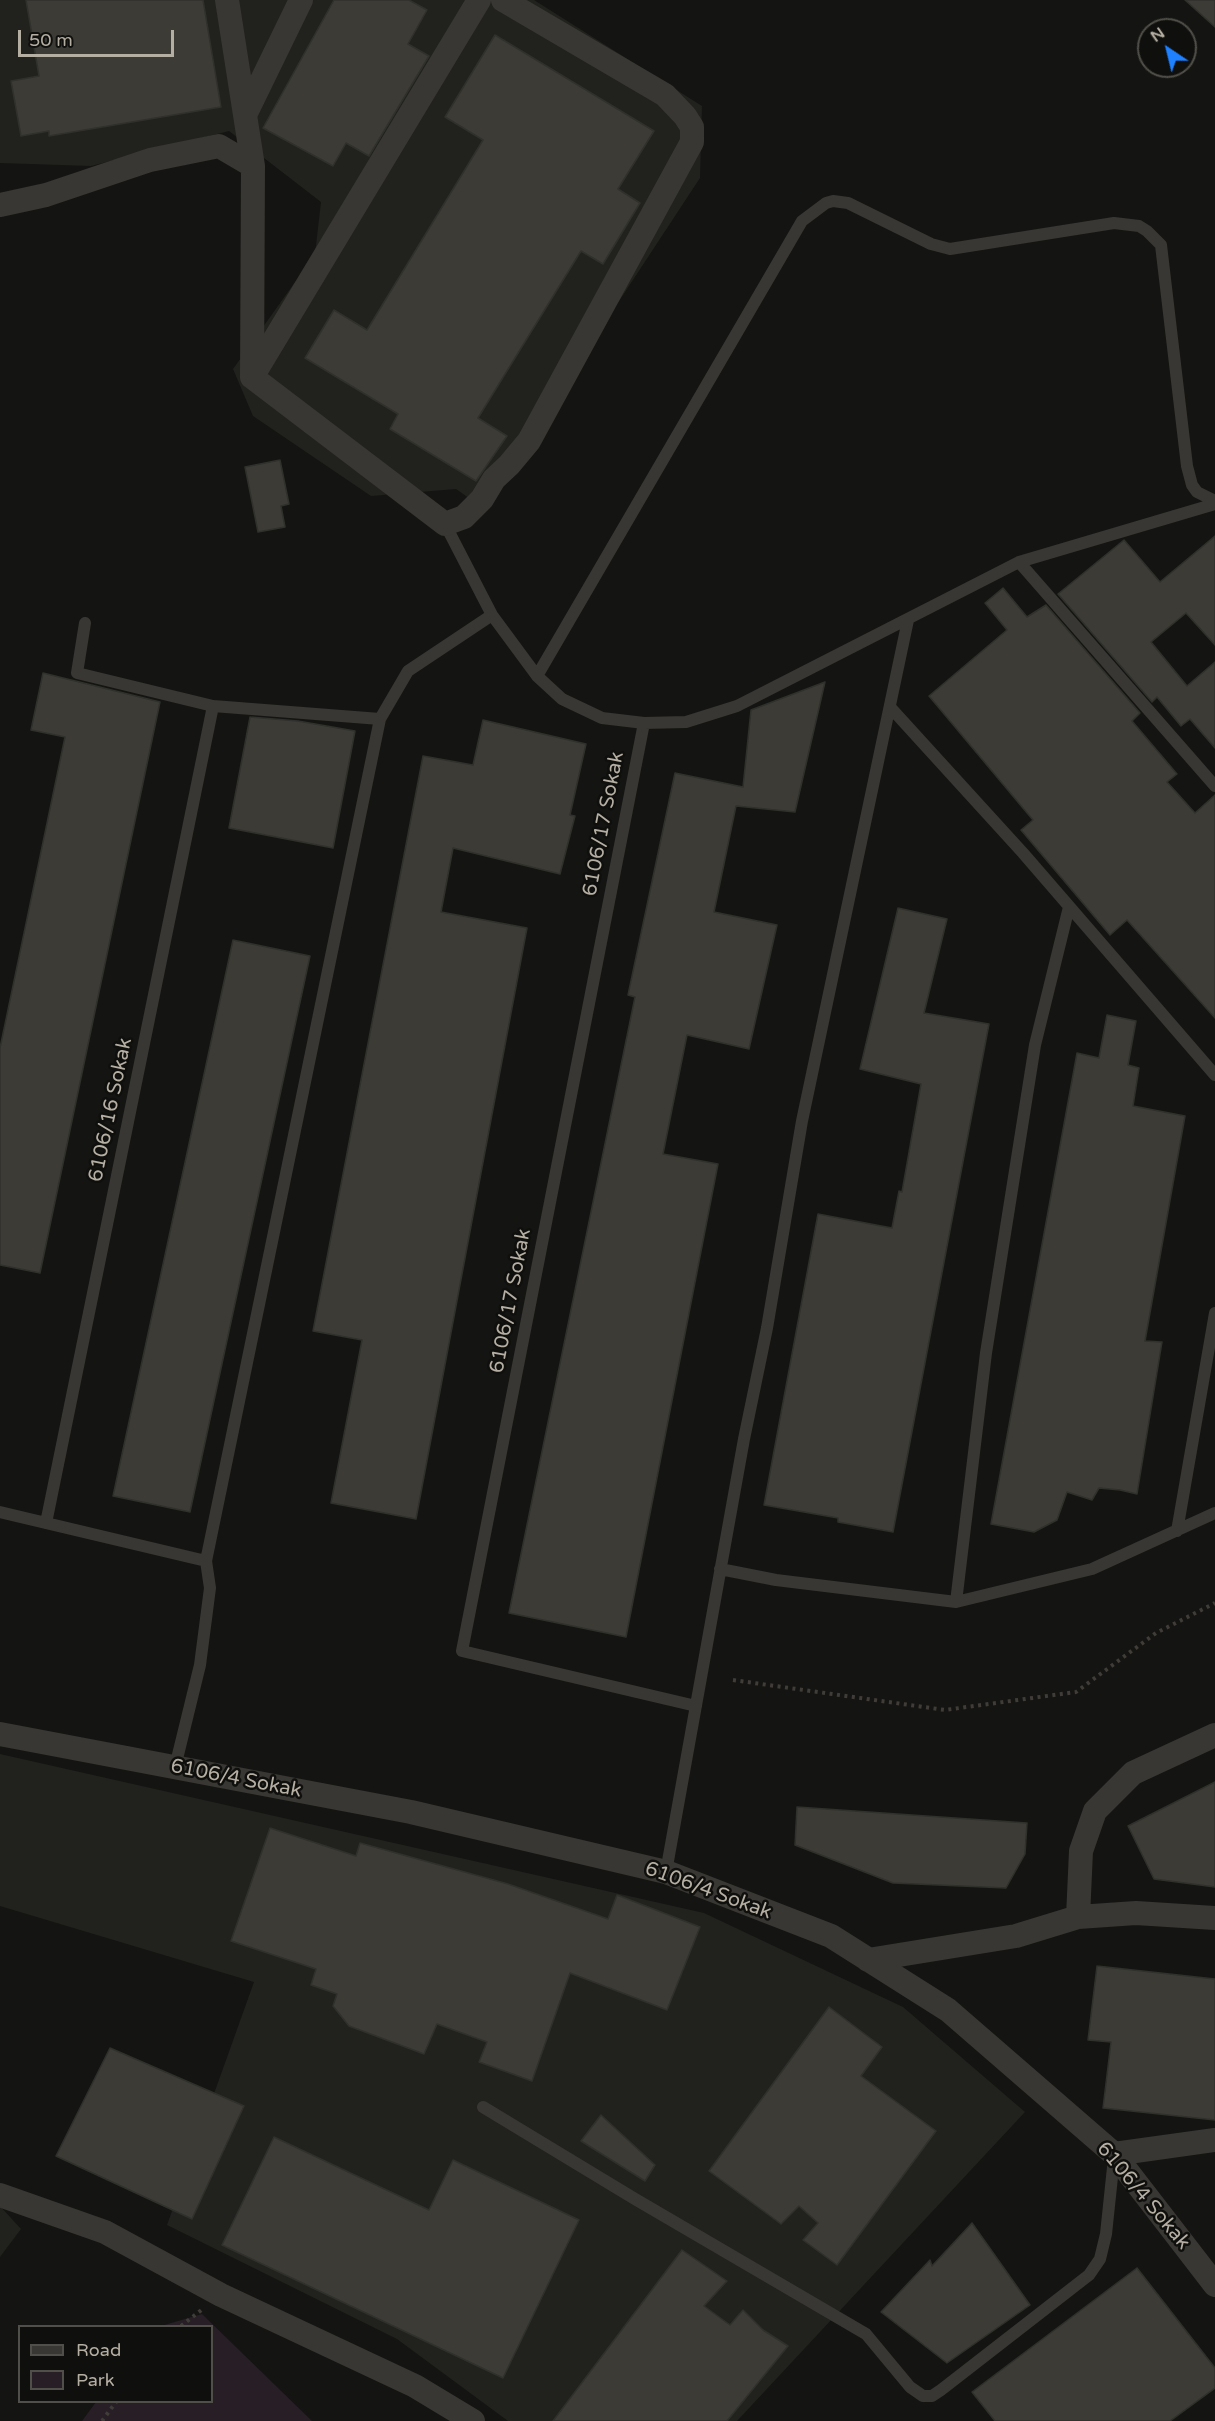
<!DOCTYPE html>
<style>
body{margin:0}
#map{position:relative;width:1215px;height:2421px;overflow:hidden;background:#141412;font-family:"Varela Round",sans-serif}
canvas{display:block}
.legend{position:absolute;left:18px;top:2325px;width:195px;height:78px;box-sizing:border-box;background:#0f0f0d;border:2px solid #514f49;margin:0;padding:8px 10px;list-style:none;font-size:18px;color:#b5aea2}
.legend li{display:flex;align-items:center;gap:12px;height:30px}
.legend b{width:30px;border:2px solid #514f49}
.north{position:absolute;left:1137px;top:18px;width:60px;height:60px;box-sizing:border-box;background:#0f0f0d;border:2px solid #514f49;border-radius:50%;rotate:325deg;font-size:16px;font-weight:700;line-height:24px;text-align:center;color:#b5aea2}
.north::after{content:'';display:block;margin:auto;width:21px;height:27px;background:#1f81ff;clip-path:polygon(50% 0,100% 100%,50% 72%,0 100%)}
.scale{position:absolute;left:18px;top:30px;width:156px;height:27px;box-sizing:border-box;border:3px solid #b5aea2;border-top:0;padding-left:8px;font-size:18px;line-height:21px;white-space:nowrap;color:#b5aea2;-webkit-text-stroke:4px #0f0f0d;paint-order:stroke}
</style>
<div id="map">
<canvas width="1215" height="2421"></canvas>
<ul class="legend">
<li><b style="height:8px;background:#393733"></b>Road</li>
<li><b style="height:16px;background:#271e26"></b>Park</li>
</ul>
<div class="north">N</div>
<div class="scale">50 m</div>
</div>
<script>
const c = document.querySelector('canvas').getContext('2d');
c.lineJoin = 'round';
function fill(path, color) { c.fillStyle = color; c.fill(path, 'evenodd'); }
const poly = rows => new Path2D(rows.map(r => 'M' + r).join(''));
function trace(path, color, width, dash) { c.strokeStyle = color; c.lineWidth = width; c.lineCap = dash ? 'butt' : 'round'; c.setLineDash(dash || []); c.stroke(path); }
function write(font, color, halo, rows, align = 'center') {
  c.font = font + ' "Varela Round",sans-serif'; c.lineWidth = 5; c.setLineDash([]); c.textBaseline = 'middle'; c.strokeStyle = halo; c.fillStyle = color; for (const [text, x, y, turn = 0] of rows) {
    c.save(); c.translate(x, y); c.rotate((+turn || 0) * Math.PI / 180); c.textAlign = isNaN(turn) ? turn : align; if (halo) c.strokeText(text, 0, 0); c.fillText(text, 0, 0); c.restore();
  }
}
const built = poly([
 [0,0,534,0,702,106,700,178,483,508,456,489,371,496,253,416,233,369,315,254,321,202,229,131,91,166,0,163],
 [0,1754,704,1913,903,2007,1025,2112,737,2421,508,2421,397,2339,167,2225,254,1982,0,1906],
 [0,2206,21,2229,0,2257]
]);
const green = poly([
 [202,2314,312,2421,82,2421,96,2402,212,2402,212,2326,161,2326]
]);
const building = poly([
 [26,0,203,0,221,107,49,136,49,131,21,136,11,81,39,76,26,0],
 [334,0,409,0,427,10,408,44,429,56,369,156,346,143,333,166,263,128,334,0],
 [1185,0,1215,0,1215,27,1185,0],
 [495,35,654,131,618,189,640,203,603,264,581,251,478,418,507,436,476,481,390,429,398,414,305,358,334,310,367,330,483,140,445,117,495,35],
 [280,460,289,504,281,506,285,527,258,532,245,467,280,460],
 [1215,536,1215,645,1186,613,1151,642,1187,686,1215,662,1215,748,1190,719,1181,726,1157,697,1152,702,1058,594,1124,540,1160,582,1215,536],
 [1003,588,1027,617,1046,605,1140,713,1132,721,1177,774,1167,782,1195,813,1215,795,1215,1018,1127,920,1110,935,1021,830,1033,820,929,696,1007,630,985,603,1003,588],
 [43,673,160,702,40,1273,0,1265,0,1048,65,737,31,730,43,673],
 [825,682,795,812,736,806,714,912,777,925,749,1049,687,1035,663,1154,718,1164,626,1637,509,1613,635,997,628,995,675,773,743,787,751,710,825,682],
 [250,717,298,721,355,731,333,848,229,828,250,717],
 [483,720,586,744,570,815,575,816,560,874,453,848,441,912,527,928,416,1519,331,1503,362,1340,313,1331,423,756,473,765,483,720],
 [898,908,947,919,924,1013,989,1024,893,1532,838,1522,838,1518,764,1505,818,1214,892,1228,899,1191,902,1192,921,1084,860,1069,898,908],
 [233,940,310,956,190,1512,113,1496,233,940],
 [1107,1015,1136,1021,1128,1065,1139,1068,1133,1106,1185,1116,1145,1341,1162,1342,1137,1494,1120,1490,1099,1488,1092,1500,1067,1492,1057,1520,1034,1532,991,1524,1077,1053,1099,1058,1107,1015],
 [1215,1782,1215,1887,1154,1879,1128,1826,1215,1782],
 [797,1807,1027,1823,1025,1854,1006,1888,893,1883,795,1845,797,1807],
 [270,1828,356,1856,360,1843,508,1884,608,1919,617,1895,700,1927,667,2010,570,1973,532,2081,479,2062,487,2042,437,2024,424,2054,349,2026,333,2006,337,1994,311,1985,316,1969,231,1941,270,1828],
 [1097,1966,1215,1979,1215,2120,1103,2108,1111,2042,1088,2040,1097,1966],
 [829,2007,882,2047,861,2076,936,2131,837,2265,803,2240,818,2223,799,2206,781,2224,709,2171,829,2007],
 [110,2048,244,2106,192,2219,56,2156,110,2048],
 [601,2115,655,2165,645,2181,581,2141,601,2115],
 [274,2137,429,2210,453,2160,579,2220,503,2378,222,2245,274,2137],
 [972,2223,1030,2305,947,2363,881,2312,930,2260,932,2266,972,2223],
 [682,2250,727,2281,704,2306,730,2325,743,2310,763,2330,788,2346,727,2421,553,2421,682,2250],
 [1137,2268,1215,2368,1215,2388,1170,2421,995,2421,972,2392,1137,2268]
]);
const path = poly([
 [733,1680,945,1710,1076,1692,1156,1633,1215,1603],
 [181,2326,204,2308],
 [102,2421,116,2402]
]);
const service = poly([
 [445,524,492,615,537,676,562,699,602,718,644,723,686,722,737,706,1019,562,1215,504],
 [1019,562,1215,786],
 [85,623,77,673,213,706,380,719],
 [537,676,802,221,826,203,833,201,848,203,931,244,950,249,1114,223,1139,226,1147,231,1161,245,1187,466,1192,485,1197,492,1215,501],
 [890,707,1023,853,1215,1075],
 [644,723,462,1651,696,1706],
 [0,1512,206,1561,380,719,408,671,492,615],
 [46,1523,213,706],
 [1177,1531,1215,1313],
 [720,1569,776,1580,956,1602,1092,1569,1215,1513],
 [956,1602,986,1353,1035,1045,1069,907],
 [175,1767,200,1665,210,1588,206,1561],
 [666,1872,744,1439,767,1328,802,1121,908,620],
 [483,2107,635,2199,866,2334,910,2387,923,2396,932,2396,941,2390,1089,2275,1100,2259,1106,2234,1114,2158]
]);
const minor = poly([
 [227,0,253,166],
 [245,115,301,0],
 [0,205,46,195,150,160,219,146,253,166,252,377,445,524,464,517,482,499,494,479,509,465,529,441,692,142,692,127,685,116,665,95,503,0],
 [252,377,479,0],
 [0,1734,411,1812,666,1872,831,1936,948,2010,1114,2154,1215,2285],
 [1078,1917,1081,1851,1095,1811,1133,1773,1215,1735],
 [868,1960,1016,1936,1078,1917,1136,1913,1215,1918],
 [1114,2154,1215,2140],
 [0,2195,105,2232,221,2295,415,2386,473,2421]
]);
const streetNames = [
 ["6106/17 Sokak",604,824,-79],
 ["6106/16 Sokak",111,1110,-78],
 ["6106/17 Sokak",511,1301,-79],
 ["6106/4 Sokak",236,1779,11],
 ["6106/4 Sokak",708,1891,20],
 ["6106/4 Sokak",1143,2196,50]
];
fill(built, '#21211e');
fill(green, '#271e26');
fill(building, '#3c3b36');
trace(building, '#30302c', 1.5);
trace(path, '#403d39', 4, [3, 4.5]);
trace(service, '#393733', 12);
trace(minor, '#393733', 24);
write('20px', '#b5aea2', '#0f0f0d', streetNames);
</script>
